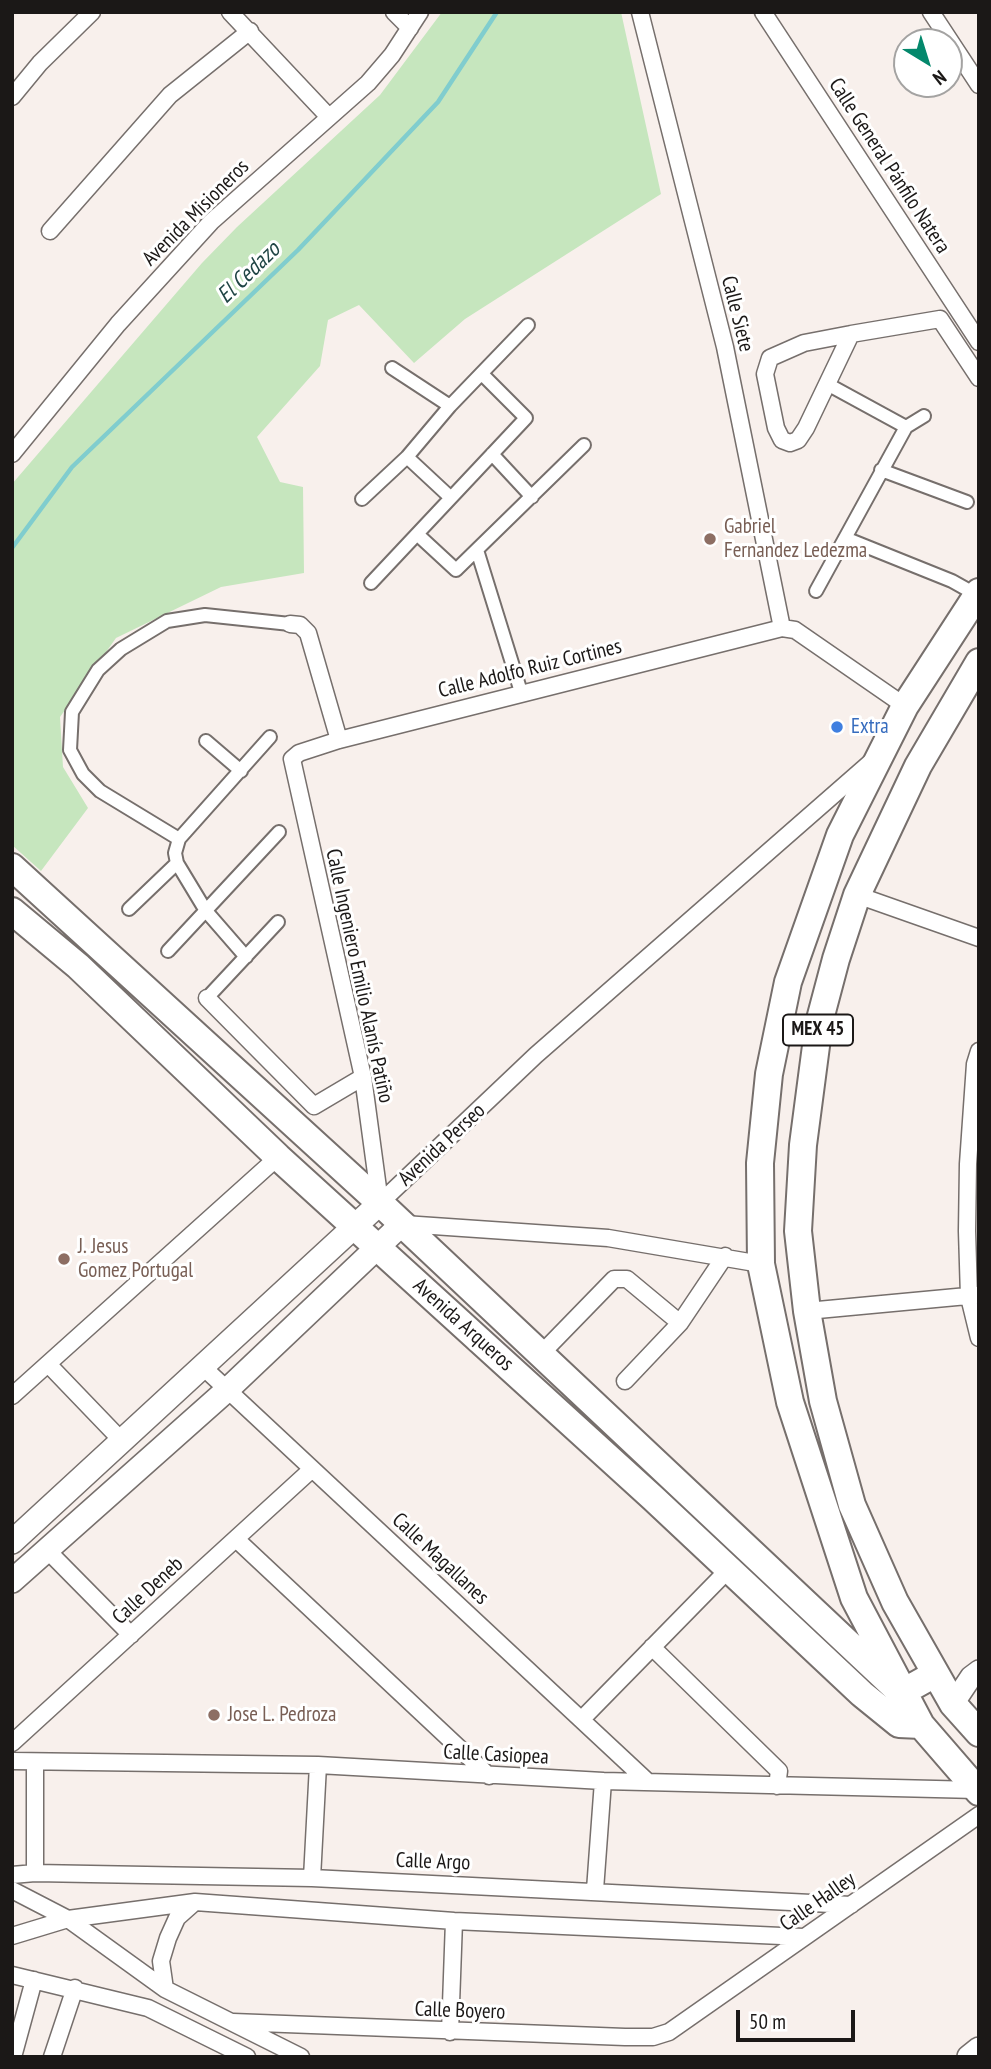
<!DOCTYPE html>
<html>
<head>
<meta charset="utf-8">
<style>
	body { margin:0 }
	#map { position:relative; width:991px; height:2069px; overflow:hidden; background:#f8f0ec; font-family:"PT Sans Narrow",sans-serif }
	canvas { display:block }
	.frame { position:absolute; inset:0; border:14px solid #1b1817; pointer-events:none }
	.north { position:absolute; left:893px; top:28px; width:70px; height:70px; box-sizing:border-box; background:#fff; border:2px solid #a4a3a2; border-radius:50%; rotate:142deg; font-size:19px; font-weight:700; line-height:28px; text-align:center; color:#1b1817 }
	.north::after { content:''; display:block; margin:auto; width:24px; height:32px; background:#04886c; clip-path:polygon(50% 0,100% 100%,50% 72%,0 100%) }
	.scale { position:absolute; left:736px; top:2010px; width:119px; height:32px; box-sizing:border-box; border:4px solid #1b1817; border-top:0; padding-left:9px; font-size:21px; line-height:24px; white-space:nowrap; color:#1b1817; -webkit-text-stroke:5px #fff; paint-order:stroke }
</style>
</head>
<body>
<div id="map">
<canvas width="991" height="2069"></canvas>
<div class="frame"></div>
<div class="north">N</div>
<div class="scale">50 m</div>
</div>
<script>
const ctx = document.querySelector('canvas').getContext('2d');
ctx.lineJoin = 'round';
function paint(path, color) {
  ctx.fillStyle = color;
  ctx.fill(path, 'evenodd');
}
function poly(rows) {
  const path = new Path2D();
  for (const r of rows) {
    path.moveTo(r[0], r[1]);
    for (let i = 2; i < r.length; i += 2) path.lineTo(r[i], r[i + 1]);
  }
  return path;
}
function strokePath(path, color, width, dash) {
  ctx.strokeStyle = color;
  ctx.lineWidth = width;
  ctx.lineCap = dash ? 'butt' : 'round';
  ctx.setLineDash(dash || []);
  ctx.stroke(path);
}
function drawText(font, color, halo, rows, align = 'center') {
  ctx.font = font + ' "PT Sans Narrow",sans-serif';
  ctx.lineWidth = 6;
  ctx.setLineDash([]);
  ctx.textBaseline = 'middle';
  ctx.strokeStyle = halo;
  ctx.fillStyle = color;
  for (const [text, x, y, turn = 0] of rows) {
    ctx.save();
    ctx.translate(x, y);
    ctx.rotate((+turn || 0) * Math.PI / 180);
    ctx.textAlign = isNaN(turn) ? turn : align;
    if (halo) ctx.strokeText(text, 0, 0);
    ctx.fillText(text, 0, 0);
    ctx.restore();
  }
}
paint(poly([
	[442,12,621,12,661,194,465,319,414,363,359,305,328,320,320,366,257,437,280,482,303,487,304,573,221,587,116,638,60,717,63,767,88,808,41,871,12,845,12,484,202,263,237,227,380,95]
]), '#c6e6be');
strokePath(poly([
	[12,548,72,467,298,250,438,102,497,12]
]), '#80cdce', 4.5);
const pedestrian = poly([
	[392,368,450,406],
	[829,385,906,427],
	[492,454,532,497],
	[407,457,450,497],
	[881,470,967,502],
	[362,499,407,457,450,406,528,325],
	[417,534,456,570,584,445],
	[845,538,952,581,977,595],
	[477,550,521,692],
	[371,583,526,418,483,375],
	[816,591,906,427,924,416],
	[206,741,241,771],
	[179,839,100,791,83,774,70,750,72,712,98,670,121,649,167,621,205,615,290,624],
	[129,909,177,863],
	[168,951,279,832],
	[246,957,206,911,177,863,175,853,179,839,270,737],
	[207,998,278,922]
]);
const minor = poly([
	[230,12,328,116],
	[394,12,410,28],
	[640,12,725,347,782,628],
	[763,12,979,342],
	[931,12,979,85],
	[12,97,40,63,92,12],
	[50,231,170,95,250,31],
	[851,334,806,428,798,440,790,443,782,440,776,428,765,374,770,358,804,343,851,334,940,319,979,378],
	[12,454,118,324,211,222,368,83,392,55,420,12],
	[290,624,300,625,308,633,339,740],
	[857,895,979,938],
	[207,998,314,1106,363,1077],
	[979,1051,975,1064,968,1164,967,1231,969,1297,979,1338],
	[380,1203,363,1077,292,759,299,753,339,740,782,628,795,630,905,706],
	[380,1203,536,1055,871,762],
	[404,1224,608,1238,761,1264],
	[807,1311,978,1295],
	[541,1354,614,1279,627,1279,680,1323],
	[48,1364,122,1441],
	[203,1367,648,1782],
	[625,1381,680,1323,725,1256],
	[12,1396,278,1157],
	[236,1539,489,1776],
	[48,1551,131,1635],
	[652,1647,779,1771,777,1786],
	[582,1719,728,1570],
	[12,1743,311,1470],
	[12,1761,318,1765,603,1781,977,1790],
	[35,1762,35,1873],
	[12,1875,35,1873,312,1878,851,1905],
	[312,1878,318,1765],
	[12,1890,68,1919,165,1989,301,2057],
	[595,1890,603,1781],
	[12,1936,68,1919,195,1902,454,1921,803,1937],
	[12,1975,148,2008,247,2057],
	[165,1989,161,1961,168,1938,177,1918,195,1902],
	[233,2022,625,2037,653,2037,669,2032,979,1815],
	[450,2032,454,1921],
	[13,2057,34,1980],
	[52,2057,75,1988]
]);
const tertiary = poly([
	[953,1704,971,1677,979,1671]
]);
const secondary = poly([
	[12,1542,380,1203],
	[12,1581,227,1390,402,1224],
	[969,2057,979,2049]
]);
const primary = poly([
	[979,592,905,706,840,835,788,982,769,1074,760,1163,761,1264,790,1402,854,1598,921,1725,979,1792],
	[979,662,918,766,857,895,836,959,819,1023,803,1145,798,1231,807,1311,823,1401,852,1505,895,1602,953,1704,979,1733],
	[12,867,380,1203,901,1693,935,1674],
	[12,911,78,966,278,1157,653,1498,862,1694,899,1724,921,1725]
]);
strokePath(pedestrian, '#766f6c', 16);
strokePath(minor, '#766f6c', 19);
strokePath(tertiary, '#766f6c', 24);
strokePath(secondary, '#766f6c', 26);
strokePath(primary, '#766f6c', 30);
strokePath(pedestrian, '#fff', 12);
strokePath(minor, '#fff', 16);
strokePath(tertiary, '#fff', 21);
strokePath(secondary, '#fff', 23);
strokePath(primary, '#fff', 26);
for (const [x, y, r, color] of [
	[710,539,7,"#8d6e63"],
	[837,727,7,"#3f7fe0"],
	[64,1259,7,"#8d6e63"],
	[214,1715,7,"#8d6e63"]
]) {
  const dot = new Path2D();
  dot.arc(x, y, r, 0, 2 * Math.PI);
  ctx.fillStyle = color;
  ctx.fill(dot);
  strokePath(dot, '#fff', 2.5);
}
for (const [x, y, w] of [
	[818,1030,70]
]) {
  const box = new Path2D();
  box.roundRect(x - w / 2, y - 15.5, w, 31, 5);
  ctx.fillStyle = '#fff';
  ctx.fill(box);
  strokePath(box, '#1b1817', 2);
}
drawText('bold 19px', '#1b1817', null, [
	["MEX 45",818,1030]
]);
drawText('21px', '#1b1817', '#fff', [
	["Calle General Pánfilo Natera",889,166,57],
	["Avenida Misioneros",196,213,-45],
	["Calle Siete",737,314,76],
	["Calle Adolfo Ruiz Cortines",530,669,-14],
	["Calle Ingeniero Emilio Alanís Patiño",359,976,78],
	["Avenida Perseo",442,1145,-43],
	["Avenida Arqueros",463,1325,42],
	["Calle Magallanes",440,1559,43],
	["Calle Deneb",148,1591,-43],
	["Calle Casiopea",496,1755,3],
	["Calle Argo",433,1862,2],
	["Calle Halley",818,1902,-35],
	["Calle Boyero",460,2011,2]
]);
drawText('21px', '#785e54', '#fff', [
	["Gabriel",724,527],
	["Fernandez Ledezma",724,551],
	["J. Jesus",78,1247],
	["Gomez Portugal",78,1271],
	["Jose L. Pedroza",228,1715]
], 'left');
drawText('21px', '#366cbe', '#fff', [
	["Extra",851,727]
], 'left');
drawText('italic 23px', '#204545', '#fff', [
	["El Cedazo",249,273,-44]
]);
</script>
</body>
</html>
